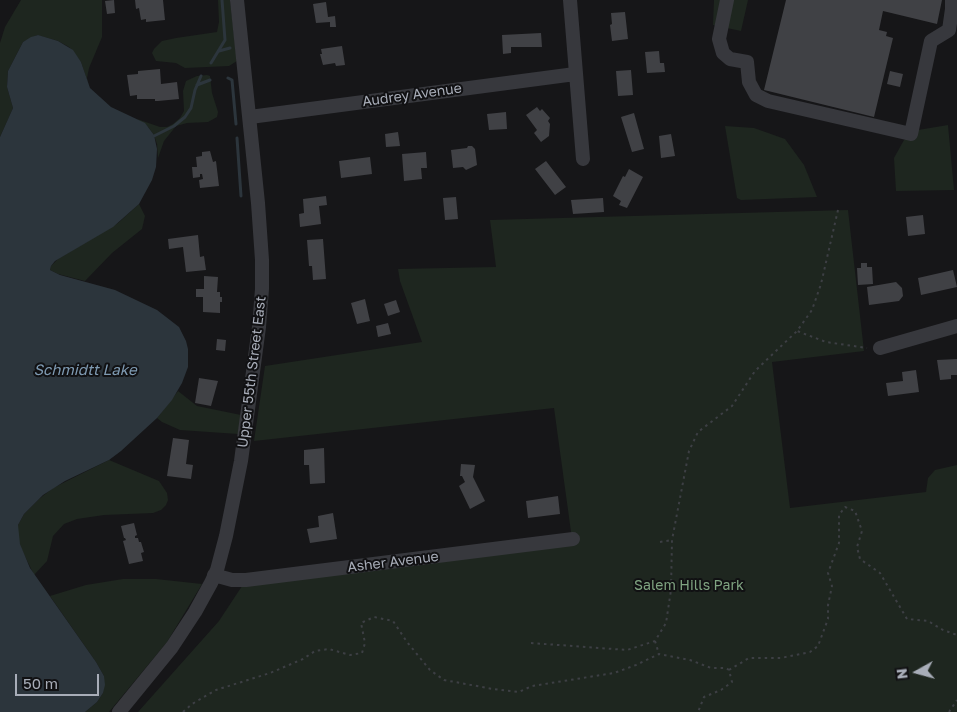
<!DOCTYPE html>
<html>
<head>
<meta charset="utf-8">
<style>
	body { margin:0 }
	#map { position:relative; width:957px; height:712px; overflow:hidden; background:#161618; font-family:"Golos Text",sans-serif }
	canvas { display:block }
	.north { position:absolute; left:892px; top:647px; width:50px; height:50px; -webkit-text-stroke:4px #111113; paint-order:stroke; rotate:263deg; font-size:14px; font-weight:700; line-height:20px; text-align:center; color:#a8adb8 }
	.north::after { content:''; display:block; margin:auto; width:18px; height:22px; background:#a8adb8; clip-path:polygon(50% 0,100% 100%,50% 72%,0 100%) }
	.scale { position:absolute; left:15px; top:674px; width:84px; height:22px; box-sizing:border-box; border:2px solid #a8adb8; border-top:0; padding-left:6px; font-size:15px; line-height:18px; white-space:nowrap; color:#a8adb8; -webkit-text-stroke:4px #111113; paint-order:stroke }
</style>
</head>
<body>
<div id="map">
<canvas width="957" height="712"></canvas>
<div class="north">N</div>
<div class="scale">50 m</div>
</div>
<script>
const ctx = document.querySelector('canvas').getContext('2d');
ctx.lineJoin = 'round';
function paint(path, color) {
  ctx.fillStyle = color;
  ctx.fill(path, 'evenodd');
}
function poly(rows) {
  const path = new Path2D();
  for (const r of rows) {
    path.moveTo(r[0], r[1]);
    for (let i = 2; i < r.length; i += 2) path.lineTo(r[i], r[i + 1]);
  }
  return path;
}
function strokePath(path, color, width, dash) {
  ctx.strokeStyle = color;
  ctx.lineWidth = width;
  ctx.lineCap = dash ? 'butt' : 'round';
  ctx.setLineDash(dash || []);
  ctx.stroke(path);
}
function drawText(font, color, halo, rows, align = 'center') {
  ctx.font = font + ' "Golos Text",sans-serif';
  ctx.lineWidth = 4;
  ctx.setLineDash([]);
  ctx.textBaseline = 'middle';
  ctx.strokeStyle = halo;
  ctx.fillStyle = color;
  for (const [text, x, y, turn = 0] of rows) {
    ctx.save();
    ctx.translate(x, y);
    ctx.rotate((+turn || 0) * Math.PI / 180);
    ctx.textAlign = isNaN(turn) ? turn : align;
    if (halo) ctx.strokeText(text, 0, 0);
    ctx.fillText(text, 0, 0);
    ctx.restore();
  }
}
paint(poly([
	[21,0,102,0,102,37,89,68,87,78,89,86,81,62,69,47,58,41,37,35,23,42,8,71,7,87,13,108,0,137,0,43,5,27],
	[218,0,230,0,237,61,229,66,185,68,176,63,156,61,152,53,154,49,162,41,176,38,217,32,219,22],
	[714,0,748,0,741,31,713,25],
	[207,75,210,76,212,93,218,112,217,117,208,122,187,123,176,126,164,141,158,158,157,144,154,135,148,127,137,119,160,127,167,127,173,124,180,118,184,111,183,91,186,81,197,76],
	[948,125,954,190,896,191,894,158,904,140,918,130],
	[725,126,754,128,785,139,804,165,817,197,741,200,737,198],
	[139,204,145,216,142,229,112,253,85,281,58,274,50,270,51,266,58,259,118,223],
	[848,210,864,351,772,362,790,508,926,492,928,478,935,470,957,465,957,712,138,712,219,621,246,580,572,539,554,408,254,441,265,366,422,342,400,281,398,269,496,267,490,220],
	[178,391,197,406,241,415,238,434,180,430,162,422,157,418],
	[109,460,159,481,167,493,168,500,166,505,161,510,153,513,104,515,77,519,64,524,53,536,47,561,34,575,22,550,18,539,18,525,24,514,39,499,53,488],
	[123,579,156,579,202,584,167,642,109,712,85,712,97,702,103,693,104,676,96,662,50,596,86,585]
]), '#1e261f');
paint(poly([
	[38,35,58,41,73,50,81,62,90,88,111,107,145,123,154,135,157,149,156,167,152,180,139,204,113,227,55,261,51,266,50,270,60,275,115,290,157,310,179,327,186,341,188,349,188,367,182,383,172,400,157,418,121,451,109,460,65,481,43,495,24,514,18,525,20,544,30,568,96,662,104,676,105,685,103,693,97,702,85,712,0,712,0,137,13,108,7,87,8,71,23,42,31,37]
]), '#2c353c');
strokePath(poly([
	[219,51,230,48],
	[211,63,225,40,222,0],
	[228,78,232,80,236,124],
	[197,85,210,80],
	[154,136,174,126,185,117,191,108,195,90,201,76],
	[237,138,241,196]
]), '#2c353c', 3);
paint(poly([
	[114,0,115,13,107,14,105,1],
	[135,0,163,0,165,20,146,22,146,19,141,20,139,8,136,9],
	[786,0,942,0,937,24,883,11,879,30,887,32,886,36,893,38,874,117,764,90],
	[326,2,328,17,335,16,336,27,330,27,330,22,316,23,313,4],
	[625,12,628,39,612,41,610,25,612,24,611,13],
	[541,33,542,47,511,47,511,53,503,54,502,35],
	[342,46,345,65,336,66,335,63,323,65,320,54,322,54,321,49],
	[659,51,660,63,664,63,665,72,647,73,645,52],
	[160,69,161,84,177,82,179,99,158,101,155,101,155,99,137,99,137,95,130,96,127,75,138,74,138,71],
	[631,70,633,95,618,96,616,71],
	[890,71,903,74,900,87,887,84],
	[537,107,540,111,542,109,550,118,548,121,550,124,549,136,541,142,534,133,537,130,526,115],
	[506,112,507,129,489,130,487,114],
	[634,113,644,149,632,152,621,117],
	[398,132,400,146,386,147,385,134],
	[671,134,675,156,661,158,659,136],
	[468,146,472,146,475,149,477,165,466,170,463,167,453,168,451,150,467,148],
	[210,151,213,162,216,161,219,186,200,188,199,180,203,179,202,174,200,174,200,177,193,178,192,167,197,167,196,157,202,156,202,152],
	[426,152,427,168,421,168,422,179,404,181,402,154],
	[370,157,372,174,341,178,339,161],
	[546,161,566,187,555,195,535,169],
	[629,169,643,177,627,208,619,205,621,201,613,196,623,176,625,177],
	[326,196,327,205,319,206,321,224,300,227,299,214,304,213,303,199],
	[456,197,458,219,445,220,443,198],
	[603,198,604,212,573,214,571,200],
	[923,215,925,234,908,236,906,217],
	[198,235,200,257,204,256,206,270,186,272,183,247,169,249,168,239],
	[323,239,326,279,313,280,312,266,309,266,307,240],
	[861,263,867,263,867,267,872,267,873,284,858,285,857,268,861,268],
	[953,270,957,287,921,295,918,278],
	[204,276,218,277,217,292,220,292,220,297,222,297,222,302,220,302,220,313,203,312,203,297,196,297,196,289,204,289],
	[896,282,902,288,903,296,899,301,869,305,867,287],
	[365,299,370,321,357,324,351,303],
	[396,300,400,312,388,316,384,304],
	[388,323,391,334,378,337,376,326],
	[217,339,226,340,225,351,216,350],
	[957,359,957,375,951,375,951,379,940,380,937,360],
	[916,370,919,392,888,396,886,383,903,381,902,372],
	[199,378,218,381,211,406,195,403],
	[173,438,189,440,186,464,193,465,191,479,167,476],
	[324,448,325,483,310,484,309,465,304,465,304,450],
	[461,464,475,465,473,477,485,501,470,509,459,486,465,482,462,476,460,476],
	[558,496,560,514,528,518,526,501],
	[333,513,337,539,310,543,307,529,319,527,318,516],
	[134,523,137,535,135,536,135,538,138,538,139,542,141,542,144,552,141,553,143,561,129,564,123,541,126,540,125,538,124,538,121,526]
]), '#404145');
strokePath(poly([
	[838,210,821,284,812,310,797,331,826,342,867,348],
	[660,542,672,540],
	[655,641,659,654],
	[531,643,627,650,655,641,666,623,671,590,672,540,689,451,698,432,732,406,755,371,797,331],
	[729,670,749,658,781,658,810,652,818,646,828,619,828,605,832,586,828,573,839,543,839,515,845,507,855,511,862,531,857,547,860,559,880,573,907,619,928,621,943,630,957,635],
	[183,712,192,704,216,690,270,673,303,659,315,651,329,649,350,655,362,653,365,643,361,623,374,617,393,621,407,642,430,670,444,680,493,689,519,692,532,686,614,673,636,665,659,654,690,660,711,668,726,668,729,670,732,682,721,690,704,697,698,712],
	[949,712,957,700]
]), '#3d3f44', 2, [2.5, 4]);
strokePath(poly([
	[570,0,583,159],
	[727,0,719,39,723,53,730,59,747,62,749,82,756,95,768,101,911,134,931,41,949,30,952,9,952,0],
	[250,117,575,74],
	[880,348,957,326],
	[214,575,232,580,246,580,573,539],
	[119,712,172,647,195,612,211,583,217,570,226,536,241,461,259,327,262,289,262,260,258,203,237,0]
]), '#37383d', 14);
drawText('14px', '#a8adb8', '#111113', [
	["Audrey Avenue",412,95,-8],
	["Upper 55th Street East",252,372,-83],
	["Asher Avenue",393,562,-7]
]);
drawText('14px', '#7fa381', '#111113', [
	["Salem Hills Park",689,586]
]);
drawText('italic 15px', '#7f9bb3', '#111113', [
	["Schmidtt Lake",85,370]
]);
</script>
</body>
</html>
